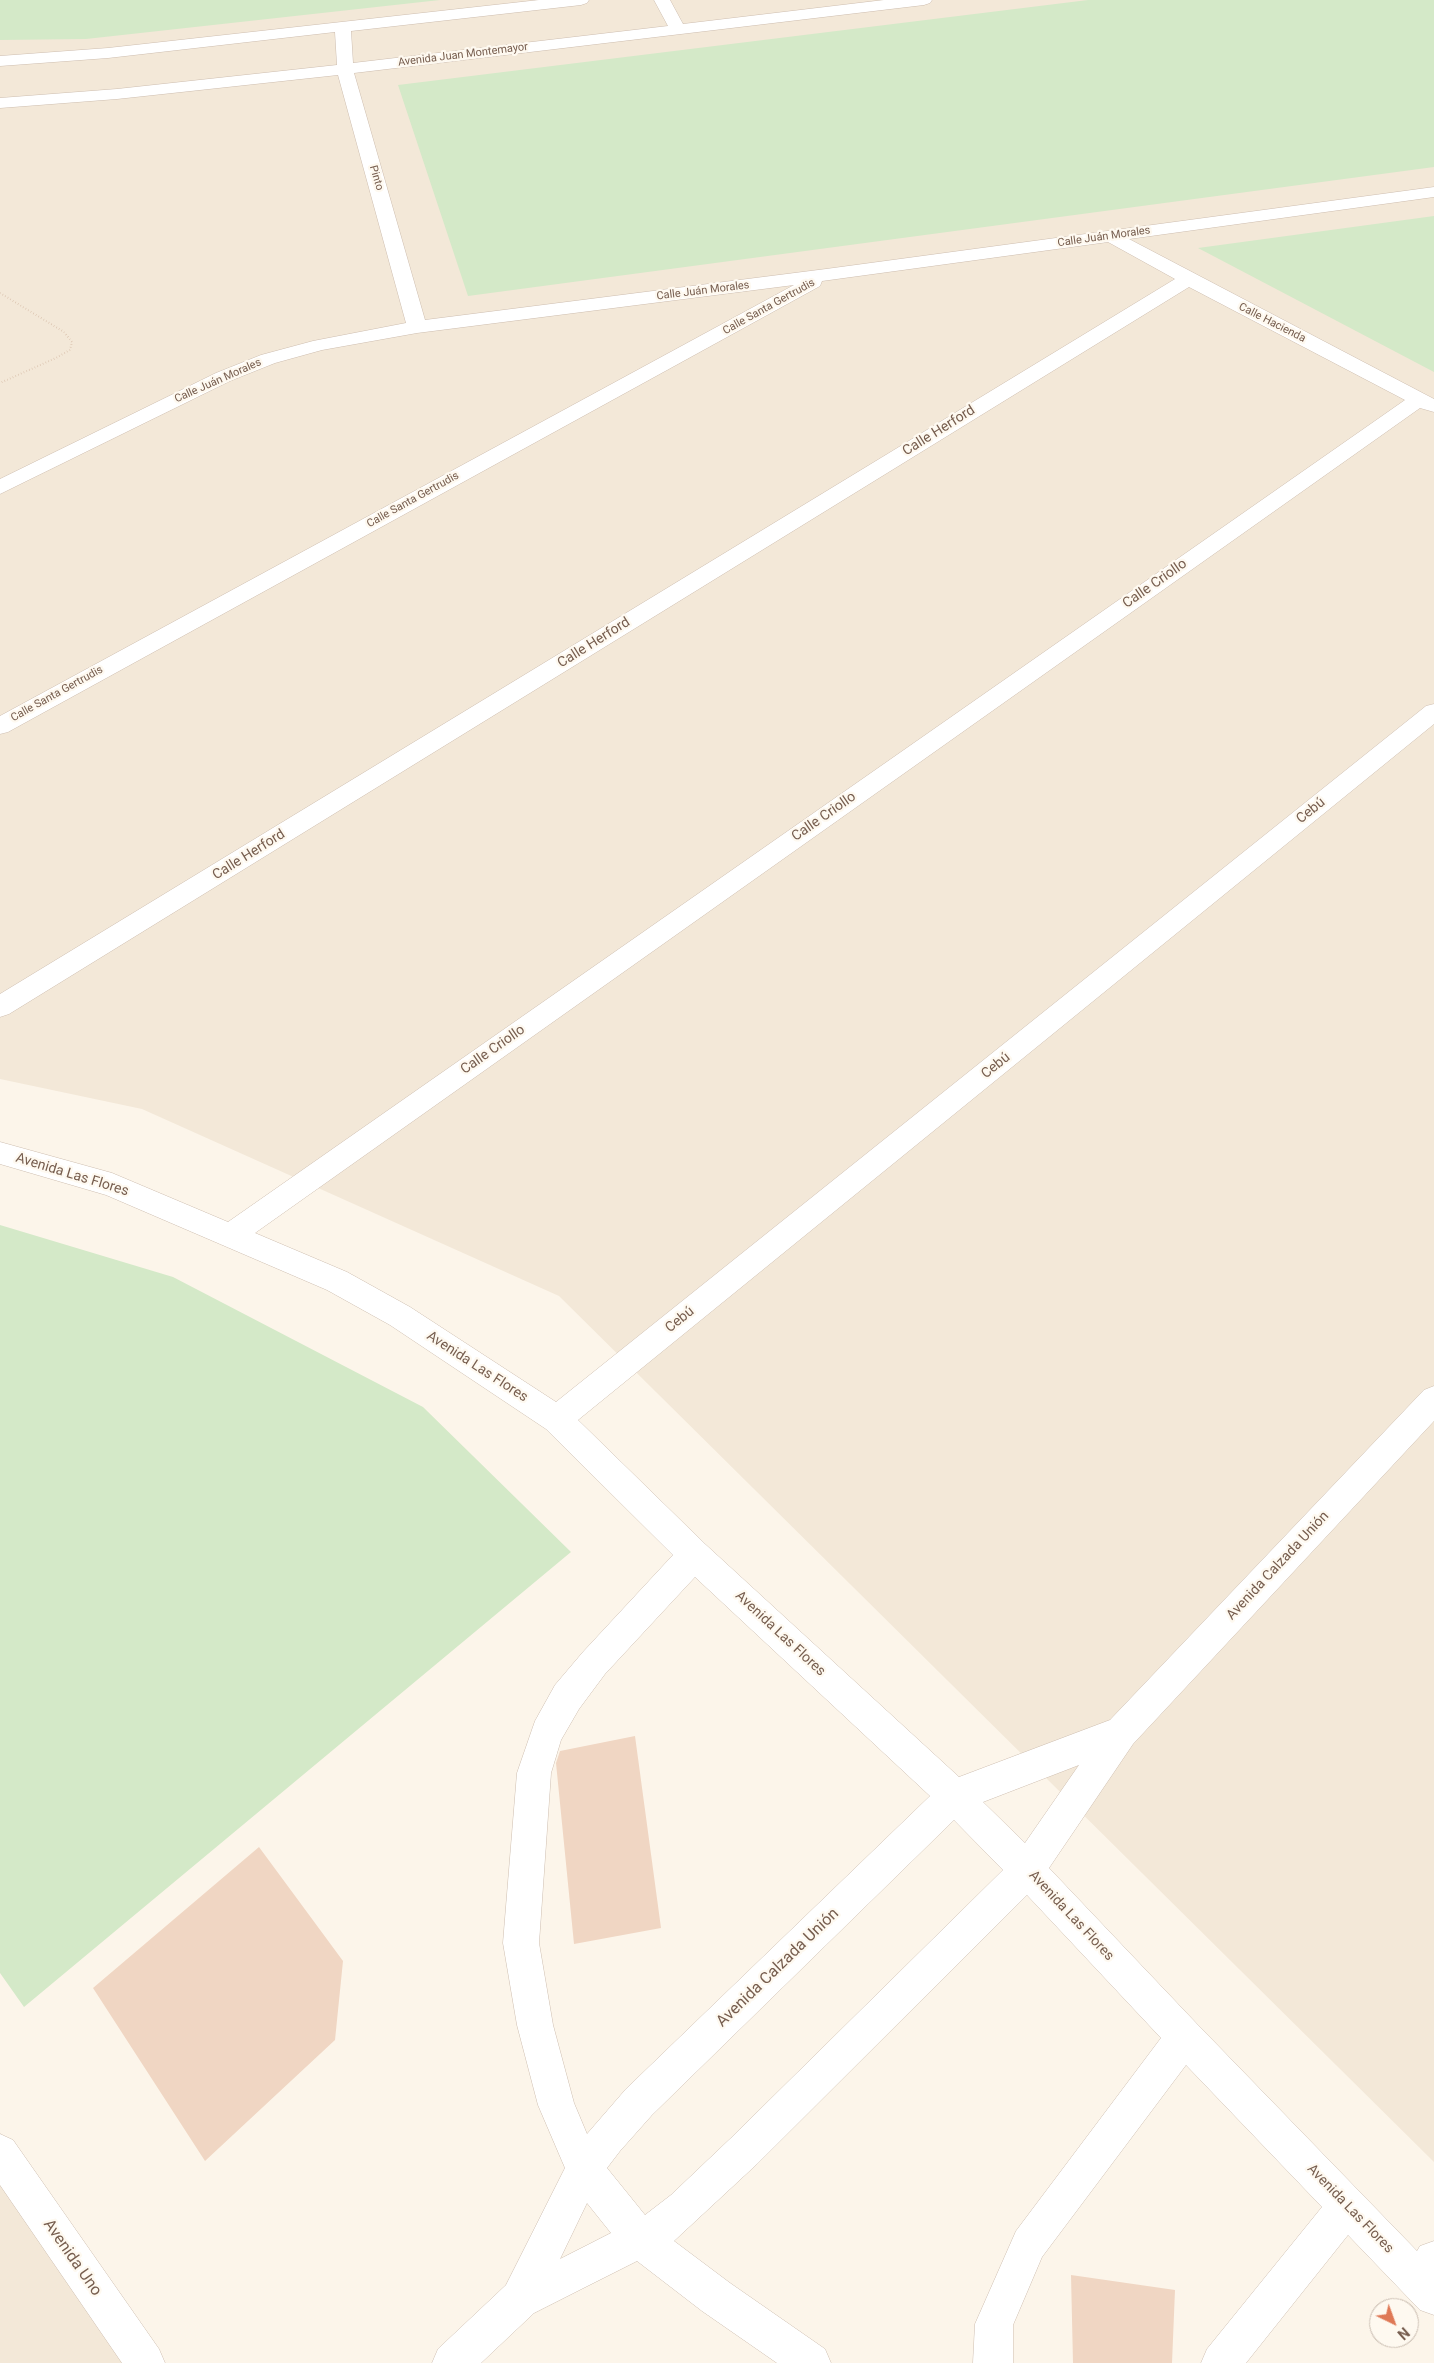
<!DOCTYPE html>
<html>
<head>
<meta charset="utf-8">
<style>
	body { margin:0 }
	#map { position:relative; width:1434px; height:2363px; overflow:hidden; background:#fcf5ea; font-family:Roboto,sans-serif }
	canvas { display:block }
	.north { position:absolute; left:1369px; top:2298px; width:50px; height:50px; box-sizing:border-box; background:#fef9f0; border:1px solid #c8bbaf; border-radius:50%; rotate:138deg; font-size:14px; font-weight:700; line-height:20px; text-align:center; color:#765d4e }
	.north::after { content:''; display:block; margin:auto; width:18px; height:22px; background:#df7956; clip-path:polygon(50% 0,100% 100%,50% 72%,0 100%) }
</style>
</head>
<body>
<div id="map">
<canvas width="1434" height="2363"></canvas>
<div class="north">N</div>
</div>
<script>
const ctx = document.querySelector('canvas').getContext('2d');
ctx.lineJoin = 'round';
function paint(path, color) {
  ctx.fillStyle = color;
  ctx.fill(path, 'evenodd');
}
function poly(rows) {
  const path = new Path2D();
  for (const r of rows) {
    path.moveTo(r[0], r[1]);
    for (let i = 2; i < r.length; i += 2) path.lineTo(r[i], r[i + 1]);
  }
  return path;
}
function strokePath(path, color, width, dash) {
  ctx.strokeStyle = color;
  ctx.lineWidth = width;
  ctx.lineCap = dash ? 'butt' : 'round';
  ctx.setLineDash(dash || []);
  ctx.stroke(path);
}
function drawText(font, color, halo, rows, align = 'center') {
  ctx.font = font + ' Roboto,sans-serif';
  ctx.lineWidth = 4.5;
  ctx.setLineDash([]);
  ctx.textBaseline = 'middle';
  ctx.strokeStyle = halo;
  ctx.fillStyle = color;
  for (const [text, x, y, turn = 0] of rows) {
    ctx.save();
    ctx.translate(x, y);
    ctx.rotate((+turn || 0) * Math.PI / 180);
    ctx.textAlign = isNaN(turn) ? turn : align;
    if (halo) ctx.strokeText(text, 0, 0);
    ctx.fillText(text, 0, 0);
    ctx.restore();
  }
}
paint(poly([
	[0,0,1434,0,1434,2162,559,1296,142,1109,0,1079],
	[0,2165,130,2363,0,2363]
]), '#f3e8d8');
paint(poly([
	[0,0,440,0,86,39,0,40],
	[1088,0,1434,0,1434,167,468,296,398,85],
	[1434,216,1434,372,1198,248],
	[0,1225,173,1277,423,1407,571,1552,24,2007,0,1973]
]), '#d4e9c8');
paint(poly([
	[635,1736,661,1928,574,1944,556,1763,560,1751],
	[259,1847,343,1961,335,2040,205,2161,93,1988],
	[1071,2275,1175,2290,1172,2363,1073,2363]
]), '#f0d6c3');
const minor = poly([
	[539,0,589,0,587,3,581,5,351,31,353,63,668,26,654,0,670,0,683,24,884,0,932,0,930,3,924,5,354,73,425,320,826,269,1434,187,1434,197,1129,239,1434,399,1434,412,1420,408,255,1233,347,1272,410,1307,556,1402,1426,706,1434,704,1434,724,578,1420,705,1544,959,1777,1110,1720,1424,1390,1434,1386,1434,1421,1133,1744,1049,1868,1197,2024,1417,2251,1420,2246,1434,2241,1434,2315,1420,2310,1348,2235,1246,2363,1201,2363,1207,2349,1322,2207,1186,2065,1042,2257,1013,2325,1013,2363,973,2363,975,2324,1016,2231,1161,2038,1027,1895,757,2164,674,2241,730,2283,825,2349,831,2363,777,2363,702,2311,637,2261,534,2313,481,2363,432,2363,438,2349,506,2285,565,2168,538,2105,517,2025,503,1943,517,1773,535,1721,555,1685,583,1652,673,1555,546,1429,390,1325,327,1290,106,1195,0,1164,0,1142,112,1173,228,1222,1405,400,1189,287,9,1014,0,1017,0,994,1175,279,1108,242,822,281,820,286,8,732,0,734,0,716,794,285,417,333,322,350,275,363,230,381,0,494,0,479,216,373,261,355,313,341,406,323,338,75,117,99,0,108,0,98,117,89,337,65,335,32,108,58,0,66,0,56,108,48,539,0],
	[695,1577,930,1796,626,2089,587,2134,574,2103,553,2025,539,1943,551,1773,561,1740,579,1709,605,1674,695,1577],
	[1079,1765,1025,1843,983,1802,1079,1765],
	[954,1820,1003,1870,731,2138,671,2195,645,2215,607,2168,620,2151,652,2115,954,1820],
	[587,2203,611,2233,560,2259,587,2203],
	[0,2134,13,2140,159,2349,165,2363,122,2363,0,2185,0,2134]
]);
strokePath(minor, '#cebeb0', 1);
strokePath(poly([
	[0,293,64,332,72,342,70,350,56,358,0,383]
]), '#d5baa5', 2, [0.5, 2.5]);
paint(minor, '#fff');
drawText('11px', '#765d4e', '#fef9f0', [
	["Avenida Juan Montemayor",463,55,-7],
	["Pinto",376,178,74],
	["Calle Juán Morales",1104,237,-8],
	["Calle Juán Morales",703,291,-7],
	["Calle Santa Gertrudis",769,307,-29],
	["Calle Hacienda",1272,323,27],
	["Calle Juán Morales",218,381,-24],
	["Calle Santa Gertrudis",413,500,-29],
	["Calle Santa Gertrudis",57,694,-29]
]);
drawText('14px', '#765d4e', '#fef9f0', [
	["Calle Herford",939,431,-32],
	["Calle Criollo",1155,584,-35],
	["Calle Herford",594,643,-32],
	["Cebú",1311,811,-39],
	["Calle Criollo",824,817,-35],
	["Calle Herford",249,855,-32],
	["Calle Criollo",493,1050,-35],
	["Cebú",996,1066,-39],
	["Avenida Las Flores",72,1175,17],
	["Cebú",680,1320,-39],
	["Avenida Las Flores",477,1367,33],
	["Avenida Calzada Unión",1278,1566,-47],
	["Avenida Las Flores",780,1634,43],
	["Avenida Las Flores",1071,1916,47],
	["Avenida Las Flores",1350,2209,46]
]);
drawText('16px', '#765d4e', '#fef9f0', [
	["Avenida Calzada Unión",778,1968,-44],
	["Avenida Uno",72,2258,55]
]);
</script>
</body>
</html>
